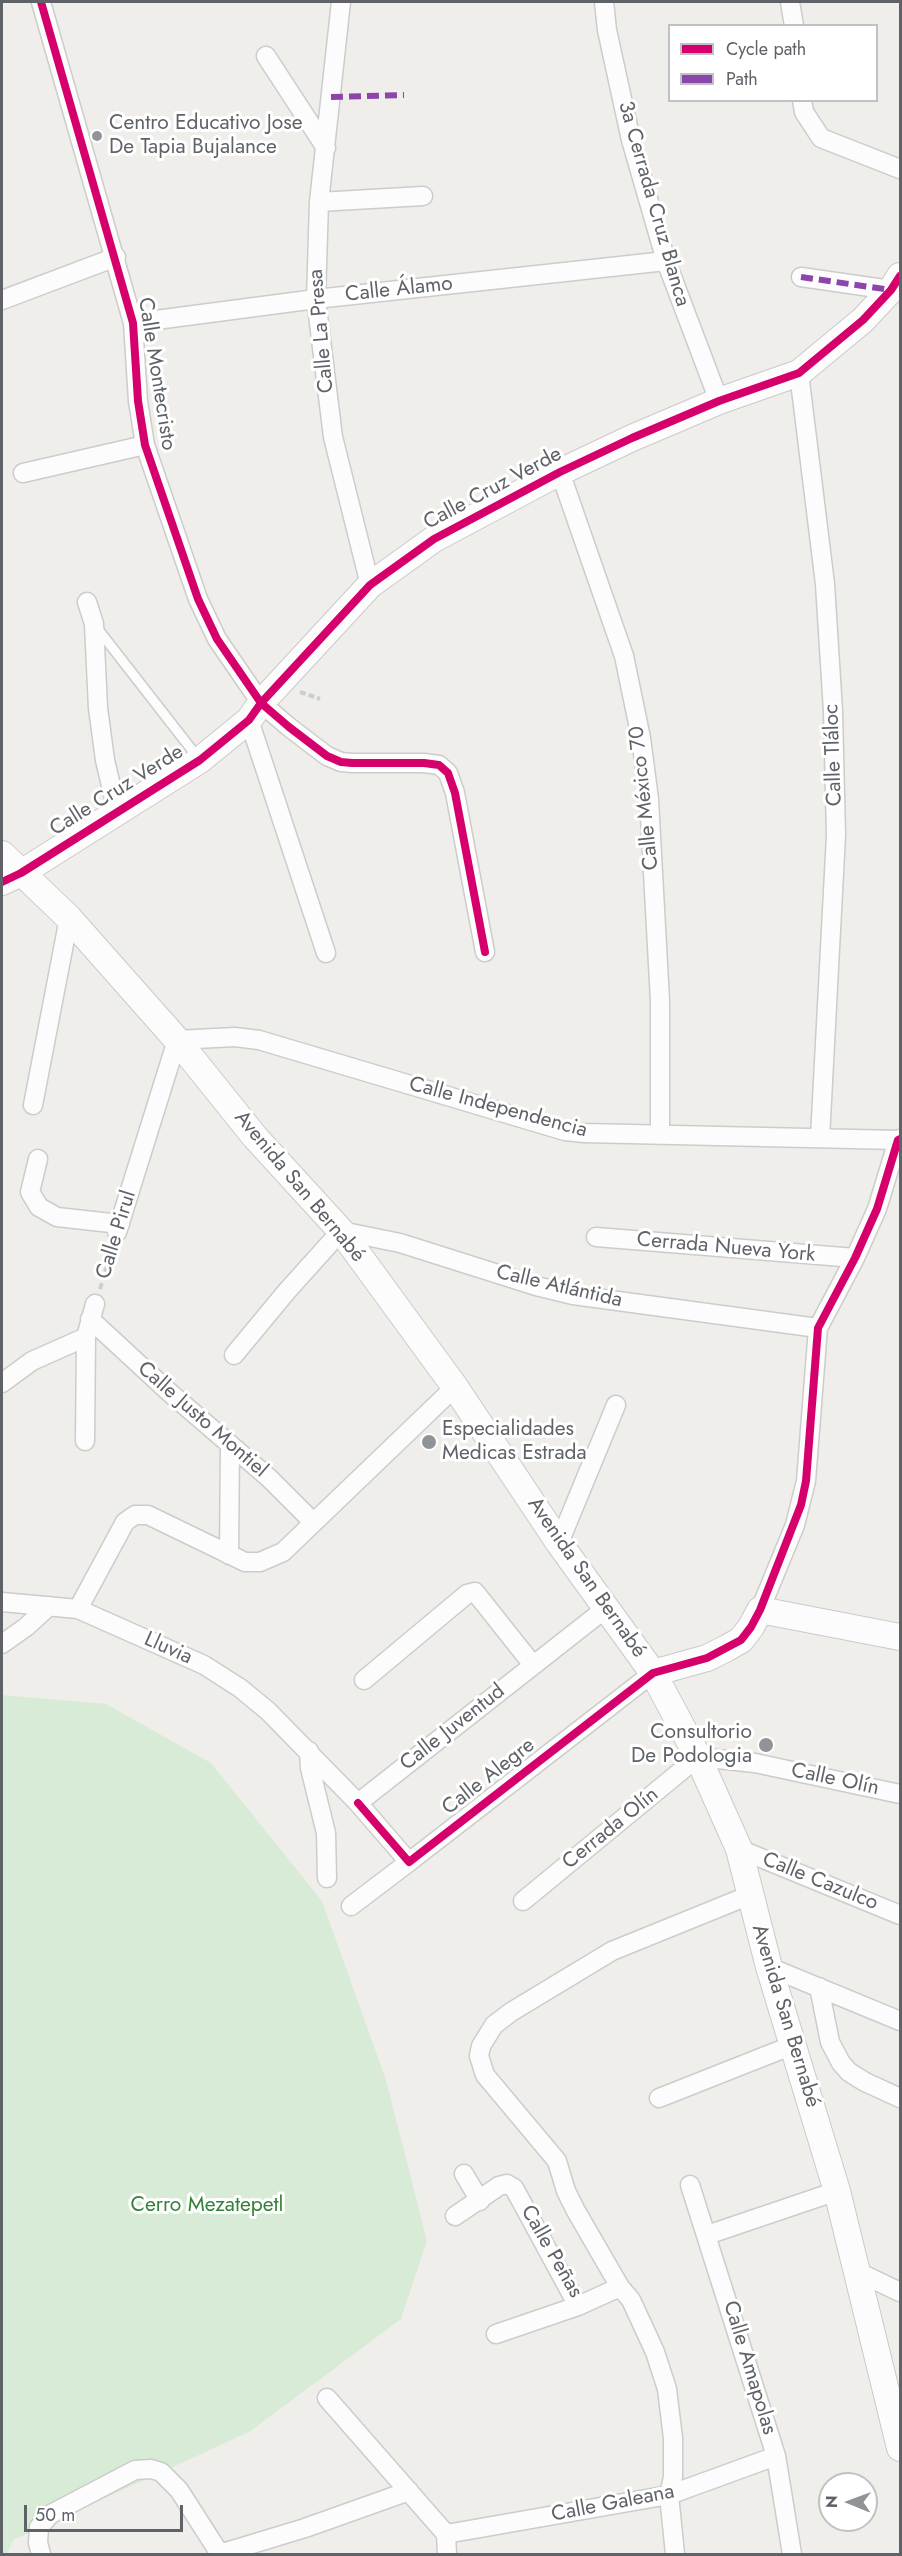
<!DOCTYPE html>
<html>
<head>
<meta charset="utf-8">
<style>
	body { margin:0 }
	#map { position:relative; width:902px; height:2556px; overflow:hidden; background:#efeeea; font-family:Jost,sans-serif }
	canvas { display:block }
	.frame { position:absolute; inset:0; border:3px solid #5f6368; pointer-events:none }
	.legend { position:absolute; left:668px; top:24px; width:210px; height:78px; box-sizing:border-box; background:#fff; border:2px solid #bfc1c3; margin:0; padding:8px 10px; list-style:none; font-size:18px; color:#5f6368 }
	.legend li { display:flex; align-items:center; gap:12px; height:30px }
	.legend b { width:30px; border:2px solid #bfc1c3 }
	.north { position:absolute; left:818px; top:2472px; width:60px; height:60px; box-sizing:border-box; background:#fff; border:2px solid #bfc1c3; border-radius:50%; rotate:271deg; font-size:16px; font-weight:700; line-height:24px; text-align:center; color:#5f6368 }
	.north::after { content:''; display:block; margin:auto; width:21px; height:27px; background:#919496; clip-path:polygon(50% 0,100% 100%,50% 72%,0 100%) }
	.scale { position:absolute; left:24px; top:2505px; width:159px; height:27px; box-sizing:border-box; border:3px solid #5f6368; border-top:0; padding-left:8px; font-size:18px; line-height:21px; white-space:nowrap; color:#5f6368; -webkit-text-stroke:4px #fff; paint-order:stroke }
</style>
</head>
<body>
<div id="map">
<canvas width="902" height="2556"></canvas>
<div class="frame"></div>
<ul class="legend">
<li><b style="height:8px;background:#d6006c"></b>Cycle path</li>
<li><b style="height:8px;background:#8e44ad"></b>Path</li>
</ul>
<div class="north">N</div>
<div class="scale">50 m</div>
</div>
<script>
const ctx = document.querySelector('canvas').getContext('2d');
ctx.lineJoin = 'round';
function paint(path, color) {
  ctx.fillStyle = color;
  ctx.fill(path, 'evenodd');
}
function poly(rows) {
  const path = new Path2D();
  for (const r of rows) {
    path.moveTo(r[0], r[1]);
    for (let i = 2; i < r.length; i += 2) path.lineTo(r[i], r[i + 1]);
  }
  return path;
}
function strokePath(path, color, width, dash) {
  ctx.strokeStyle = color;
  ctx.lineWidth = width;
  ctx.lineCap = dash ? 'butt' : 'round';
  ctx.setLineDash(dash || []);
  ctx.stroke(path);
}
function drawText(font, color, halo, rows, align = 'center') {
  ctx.font = font + ' Jost,sans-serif';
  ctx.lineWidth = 6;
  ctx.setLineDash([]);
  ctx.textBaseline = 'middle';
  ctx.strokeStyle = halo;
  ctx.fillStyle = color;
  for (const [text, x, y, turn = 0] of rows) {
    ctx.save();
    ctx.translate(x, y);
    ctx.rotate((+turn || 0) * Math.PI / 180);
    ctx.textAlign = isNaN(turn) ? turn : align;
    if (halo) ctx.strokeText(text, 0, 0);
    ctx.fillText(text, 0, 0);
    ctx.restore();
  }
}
paint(poly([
	[2,1695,106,1704,211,1763,322,1901,386,2080,427,2241,401,2319,249,2432,13,2540,7,2554,2,2554]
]), '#d8ebd6');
const lane = poly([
	[97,628,199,759]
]);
const street = poly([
	[41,2,133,323,138,401,145,445,198,599,217,639,261,703,289,727,327,756,341,762,352,763,424,763,439,765,448,773,455,793,485,952],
	[341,2,319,202,316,299,333,437,370,585],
	[604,2,607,30,631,140,666,261,719,401],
	[790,2,794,26],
	[266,56,326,148],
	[802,100,804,112,821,138,900,169],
	[319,202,423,196],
	[801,277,891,290],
	[2,300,116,257],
	[133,323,316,299,666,261],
	[799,373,825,584,833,711,836,835,820,1138],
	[560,472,624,656,641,738,649,799,660,1001,660,1135],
	[23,473,145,445],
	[87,602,94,624,98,708,105,760,117,811],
	[249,720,326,953],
	[33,1105,69,918],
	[38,1159,30,1192,39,1207,57,1217,120,1224],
	[117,1232,177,1040,235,1037,259,1040,565,1131,584,1133,898,1140],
	[596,1237,855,1258],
	[90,1319,169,1392,269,1478,313,1522],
	[234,1355,287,1291,341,1231,400,1243,536,1286,573,1295,818,1328],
	[2,1383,32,1361,86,1337,95,1304],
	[85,1441,86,1337],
	[559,1543,616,1405],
	[229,1555,230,1444],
	[2,1602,78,1609,204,1665,240,1688,268,1711,358,1803,605,1609],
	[78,1609,125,1522,135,1515,148,1515,245,1562,260,1562,283,1552,455,1387],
	[760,1610,795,1525,806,1481,818,1328,855,1258,877,1209,898,1140,900,1139],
	[2,1644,26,1627,49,1606],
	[364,1680,467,1594,475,1592,533,1665],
	[309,1751,310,1768,326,1833,327,1878],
	[358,1803,409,1862,653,1673],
	[739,1849,900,1915],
	[523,1901,698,1757,755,1763,900,1794],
	[351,1906,409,1862],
	[769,1967,900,2021],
	[819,1987,830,2042,841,2063,849,2072,865,2082,900,2098],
	[659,2098,793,2045],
	[464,2174,480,2201],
	[690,2185,776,2456,792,2554],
	[455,2216,499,2186,507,2184,514,2188,578,2306,620,2287,631,2300,655,2352,667,2389,673,2438,673,2477,669,2495,675,2554],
	[707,2235,837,2191],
	[858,2272,900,2292],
	[620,2287,576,2211,566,2191,557,2161,485,2075,479,2056,481,2046,494,2025,511,2012,612,1951,750,1895],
	[496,2334,578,2306],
	[327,2398,446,2534,447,2554],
	[446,2534,669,2495,776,2456],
	[41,2554,38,2543,39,2527,51,2514,135,2470,151,2469,161,2472,179,2490,220,2554],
	[219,2554,305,2528,409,2491]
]);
const secondary = poly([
	[2,854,69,918,177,1040,255,1137,341,1231,455,1387,559,1543,653,1673,698,1757,739,1849,769,1967,837,2191,900,2448],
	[2,882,21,873,200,760,249,720,261,703,370,585,434,539,560,472,632,438,719,401,799,373,863,320,891,290,900,276],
	[653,1673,707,1658,727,1648,741,1640,751,1627,760,1610,900,1637]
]);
strokePath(lane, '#cbcccc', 12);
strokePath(street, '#cbcccc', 21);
strokePath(secondary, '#cacacb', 28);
strokePath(poly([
	[300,692,320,699],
	[100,1289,112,1250]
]), '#cacfcc', 4, [6, 3]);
strokePath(lane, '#fdfcfc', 9);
strokePath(street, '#fdfcfc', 18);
strokePath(secondary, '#fdfcfc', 26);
strokePath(poly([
	[331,97,404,95],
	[801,277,891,290]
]), '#8e44ad', 6, [12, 6]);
strokePath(poly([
	[41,2,133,323,138,401,145,445,198,599,217,639,261,703,289,727,327,756,341,762,352,763,424,763,439,765,448,773,455,793,485,952],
	[2,882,21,873,200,760,249,720,261,703,370,585,434,539,560,472,632,438,719,401,799,373,863,320,891,290,900,276],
	[358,1803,409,1862,653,1673,707,1658,741,1640,751,1627,760,1610,801,1505,806,1481,818,1328,855,1258,877,1209,898,1140,900,1139]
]), '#d6006c', 8);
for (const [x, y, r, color] of [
	[97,136,6,"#919496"],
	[429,1442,8,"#919496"],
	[766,1745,8,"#919496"]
]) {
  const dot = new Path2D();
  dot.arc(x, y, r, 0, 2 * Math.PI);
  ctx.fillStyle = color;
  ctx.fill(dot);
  strokePath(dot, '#fff', 2);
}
drawText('21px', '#5f6368', '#fff', [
	["Centro Educativo Jose",109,124],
	["De Tapia Bujalance",109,148],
	["Especialidades",442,1430],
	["Medicas Estrada",442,1454],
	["Consultorio",752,1733,"right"],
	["De Podologia",752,1757,"right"]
], 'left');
drawText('21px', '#5f6368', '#fff', [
	["3a Cerrada Cruz Blanca",653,204,74],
	["Calle Álamo",399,290,-6],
	["Calle La Presa",322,331,-95],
	["Calle Montecristo",156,374,81],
	["Calle Cruz Verde",493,489,-28],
	["Calle Tláloc",834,755,-92],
	["Calle Cruz Verde",117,791,-32],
	["Calle México 70",645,798,-96],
	["Calle Independencia",498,1108,15],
	["Avenida San Bernabé",299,1187,50],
	["Calle Pirul",117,1235,-73],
	["Cerrada Nueva York",726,1248,5],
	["Calle Atlántida",559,1287,13],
	["Calle Justo Montiel",202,1420,41],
	["Avenida San Bernabé",586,1578,55],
	["Lluvia",168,1649,24],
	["Calle Juventud",453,1728,-38],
	["Calle Alegre",489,1777,-38],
	["Calle Olín",835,1780,12],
	["Cerrada Olín",611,1829,-39],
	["Calle Cazulco",820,1882,22],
	["Avenida San Bernabé",785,2016,73],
	["Calle Peñas",551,2252,60],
	["Calle Amapolas",749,2368,73],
	["Calle Galeana",613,2504,-11]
]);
drawText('21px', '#348238', '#fff', [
	["Cerro Mezatepetl",207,2206]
]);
</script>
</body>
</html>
